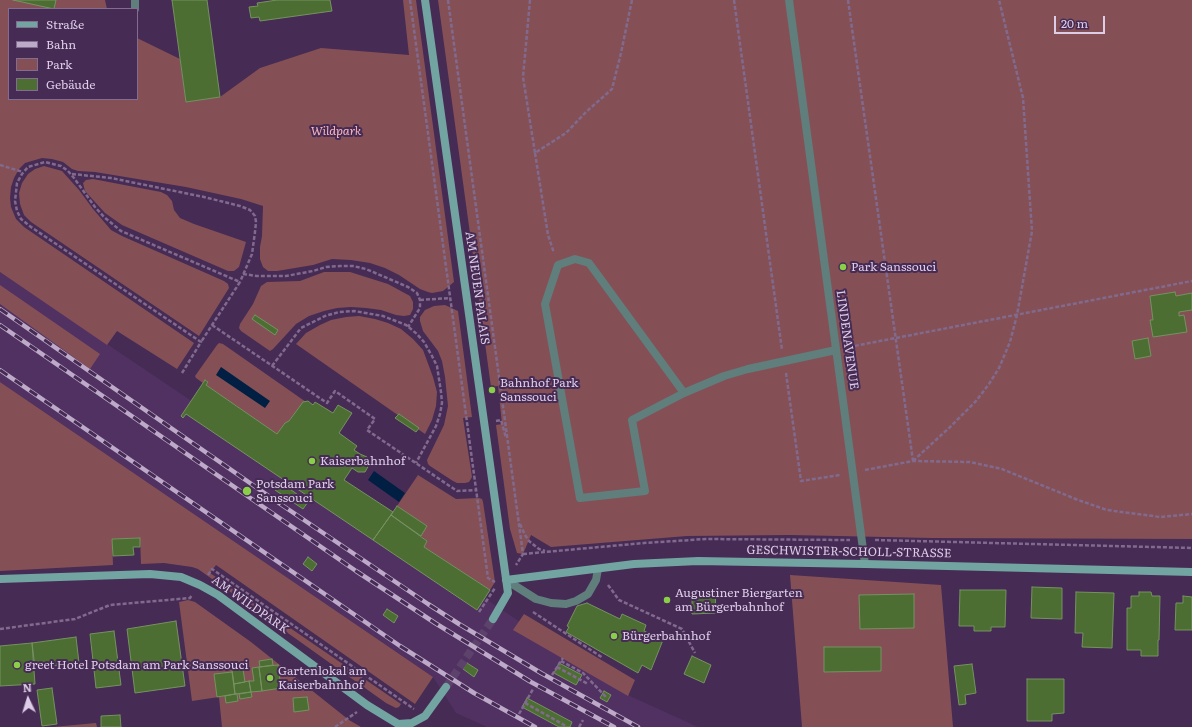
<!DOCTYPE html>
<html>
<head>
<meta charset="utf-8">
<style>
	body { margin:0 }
	#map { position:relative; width:1192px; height:727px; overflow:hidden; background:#462b55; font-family:Literata,serif }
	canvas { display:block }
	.legend { position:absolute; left:8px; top:8px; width:130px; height:92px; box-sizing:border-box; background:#462b55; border:1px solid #826c8f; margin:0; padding:5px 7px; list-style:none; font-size:12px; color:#ddcde7 }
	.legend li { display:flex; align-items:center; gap:8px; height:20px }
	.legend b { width:20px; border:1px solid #826c8f }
	.north { position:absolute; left:8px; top:679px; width:40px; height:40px; -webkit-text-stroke:3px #462b55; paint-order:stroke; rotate:356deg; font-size:11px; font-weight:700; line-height:16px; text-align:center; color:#ddcde7 }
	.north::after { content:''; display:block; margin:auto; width:14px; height:18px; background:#ddcde7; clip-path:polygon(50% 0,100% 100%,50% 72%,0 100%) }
	.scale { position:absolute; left:1054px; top:16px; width:51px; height:18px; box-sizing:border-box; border:2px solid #ddcde7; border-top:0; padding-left:5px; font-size:12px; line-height:14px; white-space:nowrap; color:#ddcde7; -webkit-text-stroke:3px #462b55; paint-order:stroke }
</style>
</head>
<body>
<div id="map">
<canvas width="1192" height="727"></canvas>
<ul class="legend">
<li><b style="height:5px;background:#72a4a2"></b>Straße</li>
<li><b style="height:5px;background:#bdaac8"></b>Bahn</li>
<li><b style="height:11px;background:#845056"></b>Park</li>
<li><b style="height:11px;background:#4d6e33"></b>Gebäude</li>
</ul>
<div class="north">N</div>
<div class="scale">20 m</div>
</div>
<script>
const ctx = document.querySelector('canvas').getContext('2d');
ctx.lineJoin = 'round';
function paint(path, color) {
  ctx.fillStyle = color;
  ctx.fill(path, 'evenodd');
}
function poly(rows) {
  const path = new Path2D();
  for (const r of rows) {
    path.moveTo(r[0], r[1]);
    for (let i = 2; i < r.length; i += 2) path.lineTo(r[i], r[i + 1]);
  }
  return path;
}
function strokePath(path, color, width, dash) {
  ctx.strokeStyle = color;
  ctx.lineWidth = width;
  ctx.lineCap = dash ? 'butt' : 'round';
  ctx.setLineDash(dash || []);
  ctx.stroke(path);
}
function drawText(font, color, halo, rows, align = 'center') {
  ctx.font = font + ' Literata,serif';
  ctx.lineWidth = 4;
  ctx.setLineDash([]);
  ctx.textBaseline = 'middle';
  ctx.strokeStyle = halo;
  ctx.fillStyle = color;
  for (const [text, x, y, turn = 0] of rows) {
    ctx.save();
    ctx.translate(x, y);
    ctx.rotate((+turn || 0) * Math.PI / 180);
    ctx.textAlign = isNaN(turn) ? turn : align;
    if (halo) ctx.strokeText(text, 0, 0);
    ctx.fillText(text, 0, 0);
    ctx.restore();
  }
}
paint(poly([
	[0,272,630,696,698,727,487,727,456,713,433,677,0,382]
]), '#513162');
paint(poly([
	[0,0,105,0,107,9,9,9,9,99,137,99,137,38,180,59,186,102,220,97,260,68,321,48,409,55,403,0,416,0,454,282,443,291,432,293,428,292,420,289,399,275,385,268,370,263,351,260,332,259,313,265,277,271,268,271,263,267,260,259,260,247,262,236,263,206,241,199,186,187,95,172,78,171,72,169,63,162,52,159,42,158,25,163,19,169,14,178,11,187,10,198,11,207,16,219,24,227,194,343,177,369,117,331,107,345,0,272],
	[438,0,1192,0,1192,539,932,538,790,535,687,536,551,547,531,535,523,554,517,553,510,529,496,425,502,424,498,386,491,387],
	[44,166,62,171,79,190,93,209,111,230,122,236,224,281,228,284,229,288,199,336,31,222,24,215,20,204,19,193,22,183,28,174,35,169],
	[93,179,161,192,167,195,172,201,174,210,180,218,194,224,246,242,239,267,234,271,228,271,122,225,105,213,85,191,83,183,86,180],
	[324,272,350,272,388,284,410,296,413,302,413,309,410,315,404,316,396,315,381,310,366,308,351,307,337,308,324,311,309,316,296,324,273,349,270,351,241,331,239,328,240,324,253,304,261,286,267,282,300,281],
	[0,285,100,354,90,369,0,304],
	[445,305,458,311,472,417,463,418,472,477,469,482,465,483,457,483,453,481,430,466,428,464,427,460,444,425,448,406,445,377,442,361,438,351,423,331,420,321,420,317,425,310,434,306],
	[359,316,375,319,388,323,401,329,413,339,423,350,433,377,437,392,436,406,432,420,425,434,296,344,306,333,320,325,331,320,346,317],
	[219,343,223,344,306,402,303,402,289,421,285,423,277,434,206,385,208,382,206,380,203,383,196,378,195,376,217,345],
	[0,382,433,677,415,704,216,565,210,573,401,704,399,707,396,708,386,703,198,569,192,567,164,563,141,564,140,538,112,539,113,565,0,571],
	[418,475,456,499,479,498,482,499,483,502,495,582,490,590,424,547,427,541,421,536,427,526,397,506],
	[790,575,941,585,953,727,802,727],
	[188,600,195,602,251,642,349,720,361,727,222,727,219,697,192,701,179,602],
	[524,614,635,680,628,696,513,630],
	[96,723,97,727,53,727]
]), '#845056');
paint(poly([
	[221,367,270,401,265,408,216,375],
	[374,471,405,493,399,502,368,480]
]), '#001f42');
const building = poly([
	[13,0,56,0,54,9,13,0],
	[172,0,207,0,220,97,186,102,172,0],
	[277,0,330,0,332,11,260,21,259,17,251,18,249,7,258,6,257,3,277,0],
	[1175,292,1176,296,1192,293,1192,310,1179,312,1179,316,1184,315,1187,332,1153,337,1150,320,1153,320,1150,296,1175,292],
	[255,315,278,330,275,335,252,319,255,315],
	[1148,338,1151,356,1135,359,1132,341,1148,338],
	[205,380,208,382,206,385,277,434,285,423,289,421,303,402,308,401,313,405,315,402,333,413,338,405,352,413,339,433,357,446,354,450,360,454,367,457,369,465,365,472,358,472,352,468,344,480,393,512,373,540,186,414,183,418,181,416,205,380],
	[399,414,419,428,416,432,395,418,399,414],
	[280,482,308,502,303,509,275,490,280,482],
	[397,506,427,526,421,536,391,515,397,506],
	[391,515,427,541,424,547,490,590,477,610,373,540,391,515],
	[140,538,140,547,133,547,134,555,113,556,112,539,140,538],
	[308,557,317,564,312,571,303,564,308,557],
	[1032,587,1062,588,1062,619,1031,618,1032,587],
	[715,590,716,613,692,614,692,591,715,590],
	[960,590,1006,590,1005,627,991,627,991,631,974,631,974,626,959,626,960,590],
	[1076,592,1114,593,1112,648,1082,647,1083,633,1075,633,1076,592],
	[1139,592,1151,592,1152,596,1160,596,1159,640,1158,640,1158,656,1141,656,1141,650,1127,650,1127,608,1131,608,1131,596,1139,596,1139,592],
	[914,594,914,628,860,629,859,595,914,594],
	[1183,596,1192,597,1192,630,1175,630,1176,603,1183,603,1183,596],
	[587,603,620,619,622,614,646,625,644,631,663,640,651,670,642,665,638,673,566,632,569,627,567,626,577,606,587,603],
	[387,609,398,616,394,623,383,615,387,609],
	[176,621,185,686,135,693,127,629,176,621],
	[114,631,121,685,96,688,90,634,114,631],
	[76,637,79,663,35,668,32,643,76,637],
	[32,643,35,684,0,686,0,646,32,643],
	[824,647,881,647,881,671,824,672,824,647],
	[692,656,711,665,704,683,684,674,692,656],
	[272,659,273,665,260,667,259,661,272,659],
	[467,663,478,670,474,677,463,669,467,663],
	[559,663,582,675,576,685,554,673,559,663],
	[972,664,976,693,965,695,966,704,959,705,954,666,972,664],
	[278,665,281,688,262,691,259,667,278,665],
	[259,667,262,691,251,692,249,681,254,681,252,668,259,667],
	[243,669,245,682,234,684,232,670,243,669],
	[232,672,235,694,217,697,214,674,232,672],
	[1027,679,1064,679,1064,713,1052,714,1052,721,1027,721,1027,679],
	[249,681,251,692,235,694,234,684,249,681],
	[52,688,57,724,42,726,37,690,52,688],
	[604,691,611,695,607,702,600,698,604,691],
	[251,692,252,697,240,699,239,694,251,692],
	[235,694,237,694,238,701,226,703,225,696,235,694],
	[307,697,309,710,294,712,293,698,307,697],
	[527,698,572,722,570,727,559,727,522,707,527,698],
	[120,715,121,727,101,727,101,716,120,715]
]);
paint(building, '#4d6e33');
strokePath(building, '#759260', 1);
strokePath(poly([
	[446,687,493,619]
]), '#5d436b', 8, [8, 4]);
strokePath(poly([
	[410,0,488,578,495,582],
	[448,0,523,554,516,565],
	[530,0,523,77,535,153,566,133,586,112,612,89,621,53,632,0],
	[734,0,782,350],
	[848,0,913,461],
	[535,153,548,235,554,253],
	[0,165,23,172],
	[72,174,111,178,204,197,240,206,250,210,255,216,256,222,255,232,252,254,240,282],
	[243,274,257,276,286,276,313,271,326,267,340,266,353,266,366,269,408,287,417,293,420,300,420,308,408,327],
	[420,300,450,298],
	[212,325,327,403,335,391,375,419,367,430,457,491,477,490],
	[849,347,1192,281],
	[272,366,301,328,325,316,339,312,354,311,383,316,406,325,417,334,424,342,432,356,437,366,441,392,442,403,440,414,436,426,416,463],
	[182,373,201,342,31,227,21,219,17,211,15,201,17,183,22,174,28,167,45,162,61,166,68,171,74,178,95,207,104,217,121,231,240,282,201,342],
	[786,373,801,481,840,475],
	[496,421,501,420,506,438],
	[913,461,949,428,976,401,989,384,999,368,1010,342,1017,315,1032,231,1023,98,999,0],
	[865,470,913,461,970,462,1002,469,1078,500,1107,510,1160,517,1192,514],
	[520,524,525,535,529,541,539,549,545,551],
	[875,540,1192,548],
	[523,554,644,543,706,539,850,540],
	[208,575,212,569,414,709],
	[608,585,619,600,682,629,695,653],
	[479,612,495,588],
	[533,612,603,658],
	[0,629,75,619,110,605,190,598,192,595],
	[561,661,583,673,606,697],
	[557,667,588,684],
	[552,675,563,658],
	[525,703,566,726],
	[519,714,533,689],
	[335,727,357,712],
	[579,727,583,720]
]), '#816a8e', 2.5, [4, 2]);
strokePath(poly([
	[789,0,865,564],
	[135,9,135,0],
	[684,393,589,263,575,259,558,265,545,304,580,498,645,491,632,420,684,393,724,376,748,369,836,350],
	[506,580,536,599,551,603,566,604,576,601,588,594,596,580,598,569]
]), '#5f7e7c', 8);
strokePath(poly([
	[425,0,508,593,493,619],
	[0,579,150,574,181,577,200,585,218,595,367,705,398,724,412,723,425,716,446,687],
	[506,580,634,564,698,561,865,564,1192,572]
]), '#72a4a2', 8);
const rail = poly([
	[0,309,273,499,428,604,459,624,541,673,638,727],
	[0,325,356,571,435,623,531,682,614,727],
	[0,370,400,646,474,693,535,727]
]);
strokePath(rail, '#bdaac8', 4.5);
strokePath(rail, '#462b55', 3, [9]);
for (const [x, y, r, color] of [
	[843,267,4,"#89cf48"],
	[492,390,4,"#89cf48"],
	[312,461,4,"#89cf48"],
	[247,491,5,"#89cf48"],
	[667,600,4,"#89cf48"],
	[614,636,4,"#89cf48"],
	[17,665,4,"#89cf48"],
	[270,678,4,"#89cf48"]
]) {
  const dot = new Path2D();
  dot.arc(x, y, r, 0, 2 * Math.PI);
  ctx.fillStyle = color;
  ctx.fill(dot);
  strokePath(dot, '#462b55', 1.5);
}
drawText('italic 12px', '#f6b5bb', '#462b55', [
	["Wildpark",336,131]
]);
drawText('12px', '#ddcde7', '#462b55', [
	["Park Sanssouci",851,267],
	["Bahnhof Park",500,383],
	["Sanssouci",500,397],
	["Kaiserbahnhof",320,461],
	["Potsdam Park",256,484],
	["Sanssouci",256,498],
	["Augustiner Biergarten",675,593],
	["am Bürgerbahnhof",675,607],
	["Bürgerbahnhof",622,636],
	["greet Hotel Potsdam am Park Sanssouci",25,665],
	["Gartenlokal am",278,671],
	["Kaiserbahnhof",278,685]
], 'left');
drawText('12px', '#ddcde7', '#462b55', [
	["AM NEUEN PALAIS",477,288,82],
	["LINDENAVENUE",847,340,82],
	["GESCHWISTER-SCHOLL-STRASSE",849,552,1],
	["AM WILDPARK",250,605,35]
]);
</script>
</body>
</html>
